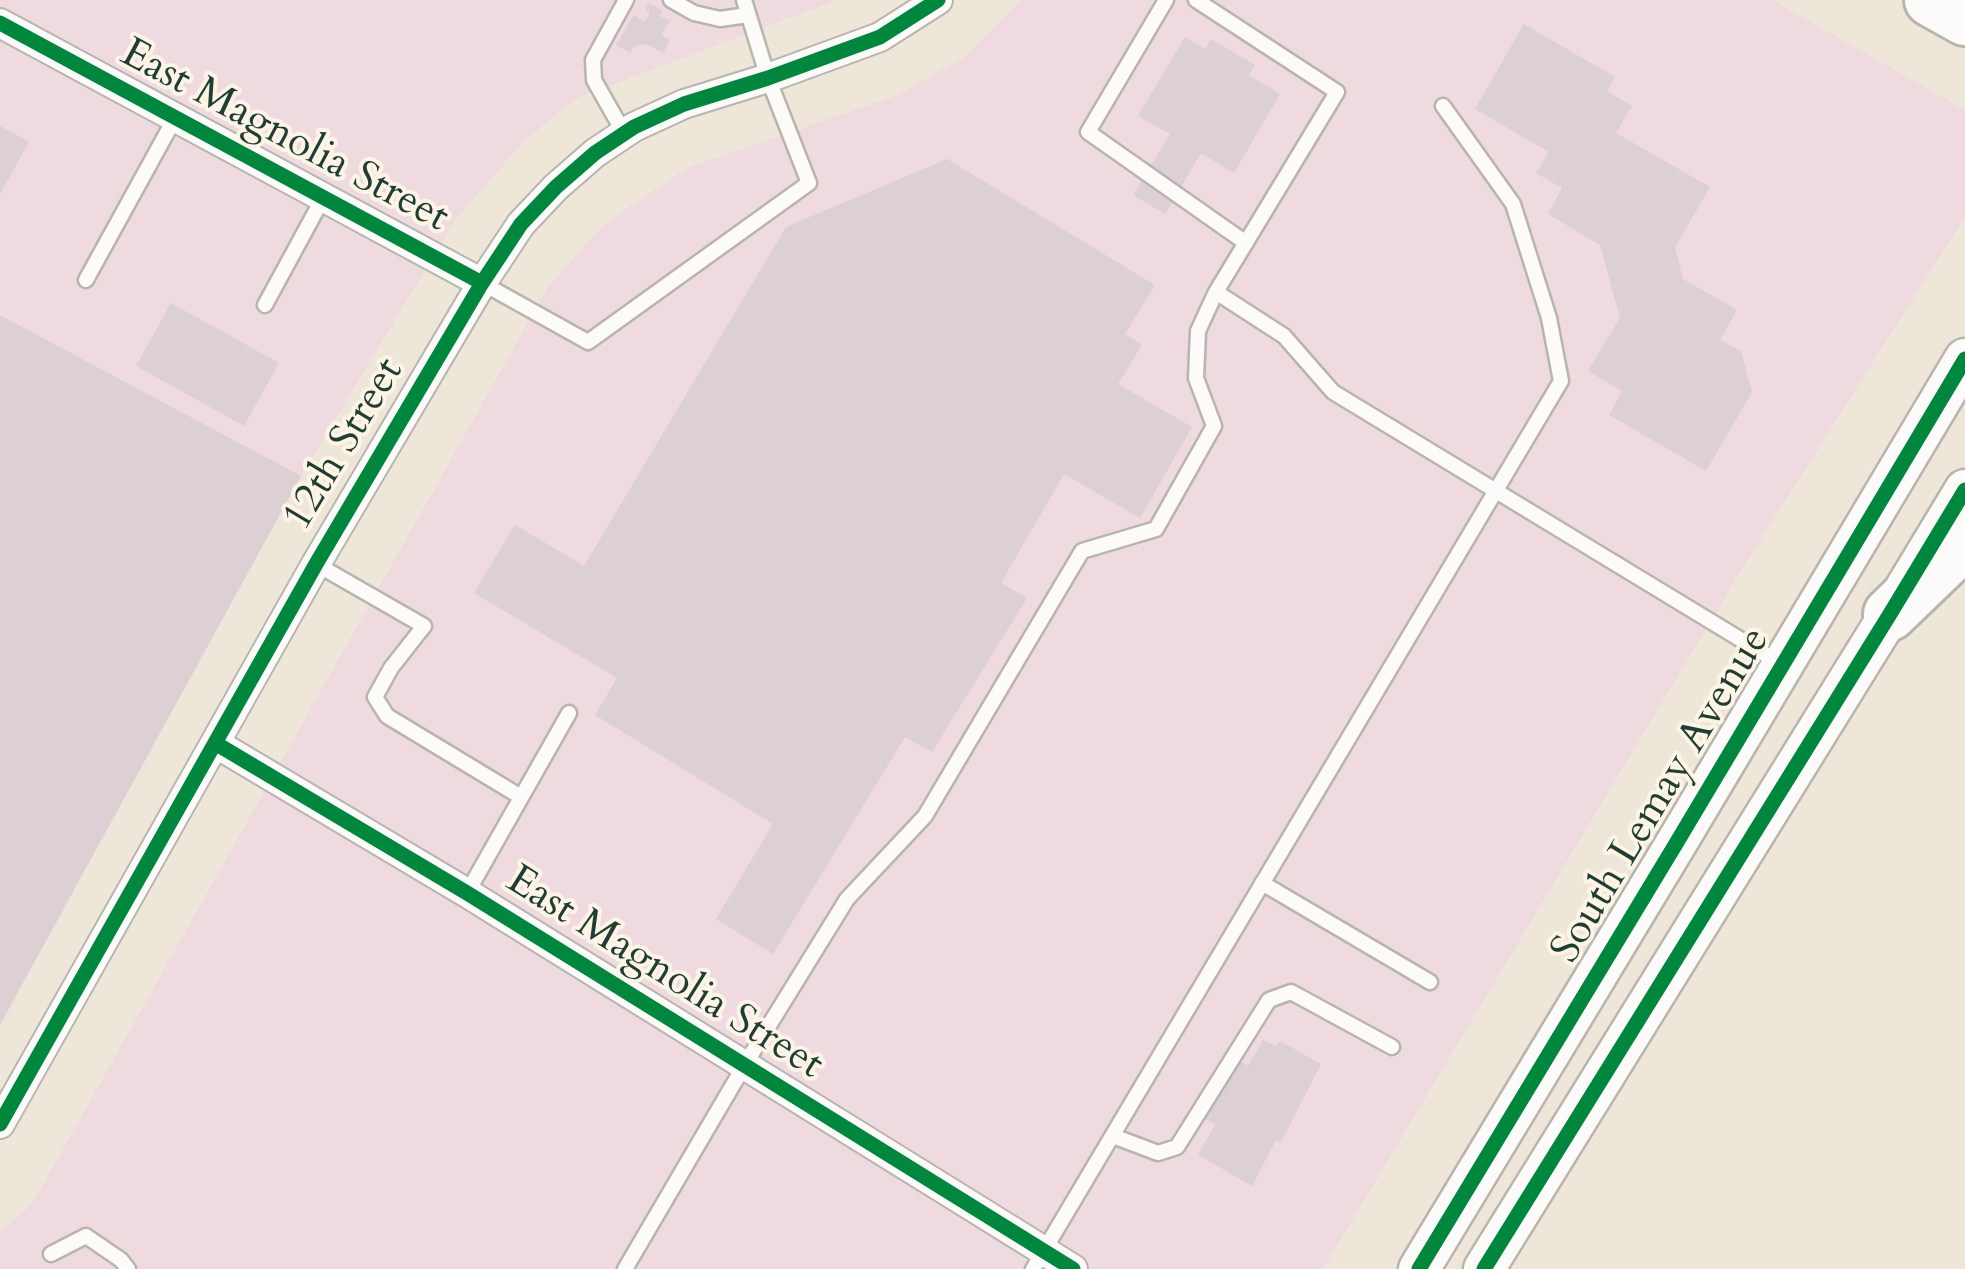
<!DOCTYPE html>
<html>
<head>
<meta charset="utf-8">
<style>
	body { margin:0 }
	canvas { display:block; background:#eee6d9 }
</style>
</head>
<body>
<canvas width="1965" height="1269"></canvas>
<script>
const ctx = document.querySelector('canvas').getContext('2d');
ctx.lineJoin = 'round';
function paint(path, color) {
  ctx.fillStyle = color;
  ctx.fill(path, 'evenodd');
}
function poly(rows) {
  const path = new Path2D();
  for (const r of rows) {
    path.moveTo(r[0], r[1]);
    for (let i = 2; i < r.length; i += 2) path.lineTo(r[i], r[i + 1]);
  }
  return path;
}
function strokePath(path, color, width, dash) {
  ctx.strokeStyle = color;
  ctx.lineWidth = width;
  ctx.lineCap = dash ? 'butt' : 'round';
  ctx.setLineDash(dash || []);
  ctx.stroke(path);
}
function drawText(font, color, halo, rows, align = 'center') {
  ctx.font = font + ' Cardo,serif';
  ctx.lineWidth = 8;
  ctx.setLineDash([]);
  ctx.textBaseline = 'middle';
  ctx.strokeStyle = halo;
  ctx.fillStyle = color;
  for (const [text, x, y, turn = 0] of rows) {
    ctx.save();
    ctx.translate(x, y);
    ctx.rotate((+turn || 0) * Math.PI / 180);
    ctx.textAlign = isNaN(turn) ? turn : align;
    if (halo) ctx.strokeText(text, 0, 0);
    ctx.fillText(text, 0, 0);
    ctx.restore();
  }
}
paint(poly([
	[0,0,837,0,577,98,524,141,456,219,301,476,0,315],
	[1022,0,1772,0,1965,110,1965,217,1737,577,1323,1269,0,1269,0,1231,32,1204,548,287,604,224,689,167,898,95,965,57]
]), '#efdae0');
paint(poly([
	[0,315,301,476,0,1025]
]), '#dcd0d5');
paint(poly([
	[649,3,663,11,660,16,670,21,661,35,670,40,663,53,647,44,634,46,630,53,616,45,634,15,645,22,650,12,645,10],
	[1524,24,1615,77,1607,91,1632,106,1616,133,1710,187,1675,247,1683,279,1737,310,1720,340,1741,351,1752,392,1706,471,1609,415,1622,391,1588,371,1620,318,1600,245,1548,214,1562,188,1536,173,1549,152,1475,109],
	[1185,37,1205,49,1211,39,1255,65,1249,75,1280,94,1234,173,1201,153,1165,214,1133,195,1170,134,1138,116],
	[0,126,29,142,0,194],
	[947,159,1155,285,1125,334,1142,345,1118,384,1192,427,1140,518,1064,474,1001,583,1027,598,932,752,905,737,773,954,716,919,773,824,595,715,617,678,474,593,515,525,584,566,786,227],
	[171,303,279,363,244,426,136,366],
	[1263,1040,1276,1046,1280,1041,1321,1064,1281,1142,1276,1140,1252,1186,1198,1155,1215,1125,1205,1119,1238,1060,1248,1066]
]), '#dccfd5');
const lane = poly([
	[671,0,694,13,720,19,748,15],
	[1166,0,1088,132,1246,243],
	[624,133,594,80,593,60,626,0],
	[86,280,175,118],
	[482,283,588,342,809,183,768,78,744,0],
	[1216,292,1284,336,1333,392,1781,664],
	[265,305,323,198],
	[316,564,424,626,391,668,375,697,387,716,521,797],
	[1262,883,1430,982],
	[467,893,569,713],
	[1113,1136,1158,1153,1177,1147,1269,1000,1291,992,1392,1047],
	[51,1254,86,1236,121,1260,128,1269],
	[625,1269,744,1066,847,899,925,816,1082,551,1156,529,1214,426,1196,378,1198,331,1216,292,1337,92,1196,0],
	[1033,1269,1561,381,1549,318,1513,204,1443,106]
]);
const street = poly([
	[0,23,482,283],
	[215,743,467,893,1073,1269],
	[0,1124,316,564,482,283,521,224,556,187,595,153,634,127,684,104,768,78,880,37,938,0]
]);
const secondary = poly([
	[1419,1269,1677,842,1965,359],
	[1484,1269,1890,614,1965,490]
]);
const highway = poly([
	[1931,0,1965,19],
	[1890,614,1965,542]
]);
strokePath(lane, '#b7b5ac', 19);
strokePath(street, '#b7b5ac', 32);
strokePath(secondary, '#b7b5ac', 45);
strokePath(highway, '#b7b5ac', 58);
strokePath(lane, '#fcfbf9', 14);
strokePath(street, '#fcfbf9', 28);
strokePath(secondary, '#fcfbf9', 40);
strokePath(highway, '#fcfbf9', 52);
strokePath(poly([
	[0,23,482,283],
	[215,743,467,893,1073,1269],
	[0,1124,316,564,482,283,521,224,556,187,595,153,634,127,684,104,768,78,880,37,938,0],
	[1419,1269,1677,842,1965,359],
	[1484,1269,1890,614,1965,490]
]), '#00873e', 15);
drawText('42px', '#1f3d34', '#fcf5e5', [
	["East Magnolia Street",284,137,28],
	["12th Street",345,445,-59],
	["South Lemay Avenue",1662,796,-59],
	["East Magnolia Street",664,974,32]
]);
</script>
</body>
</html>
